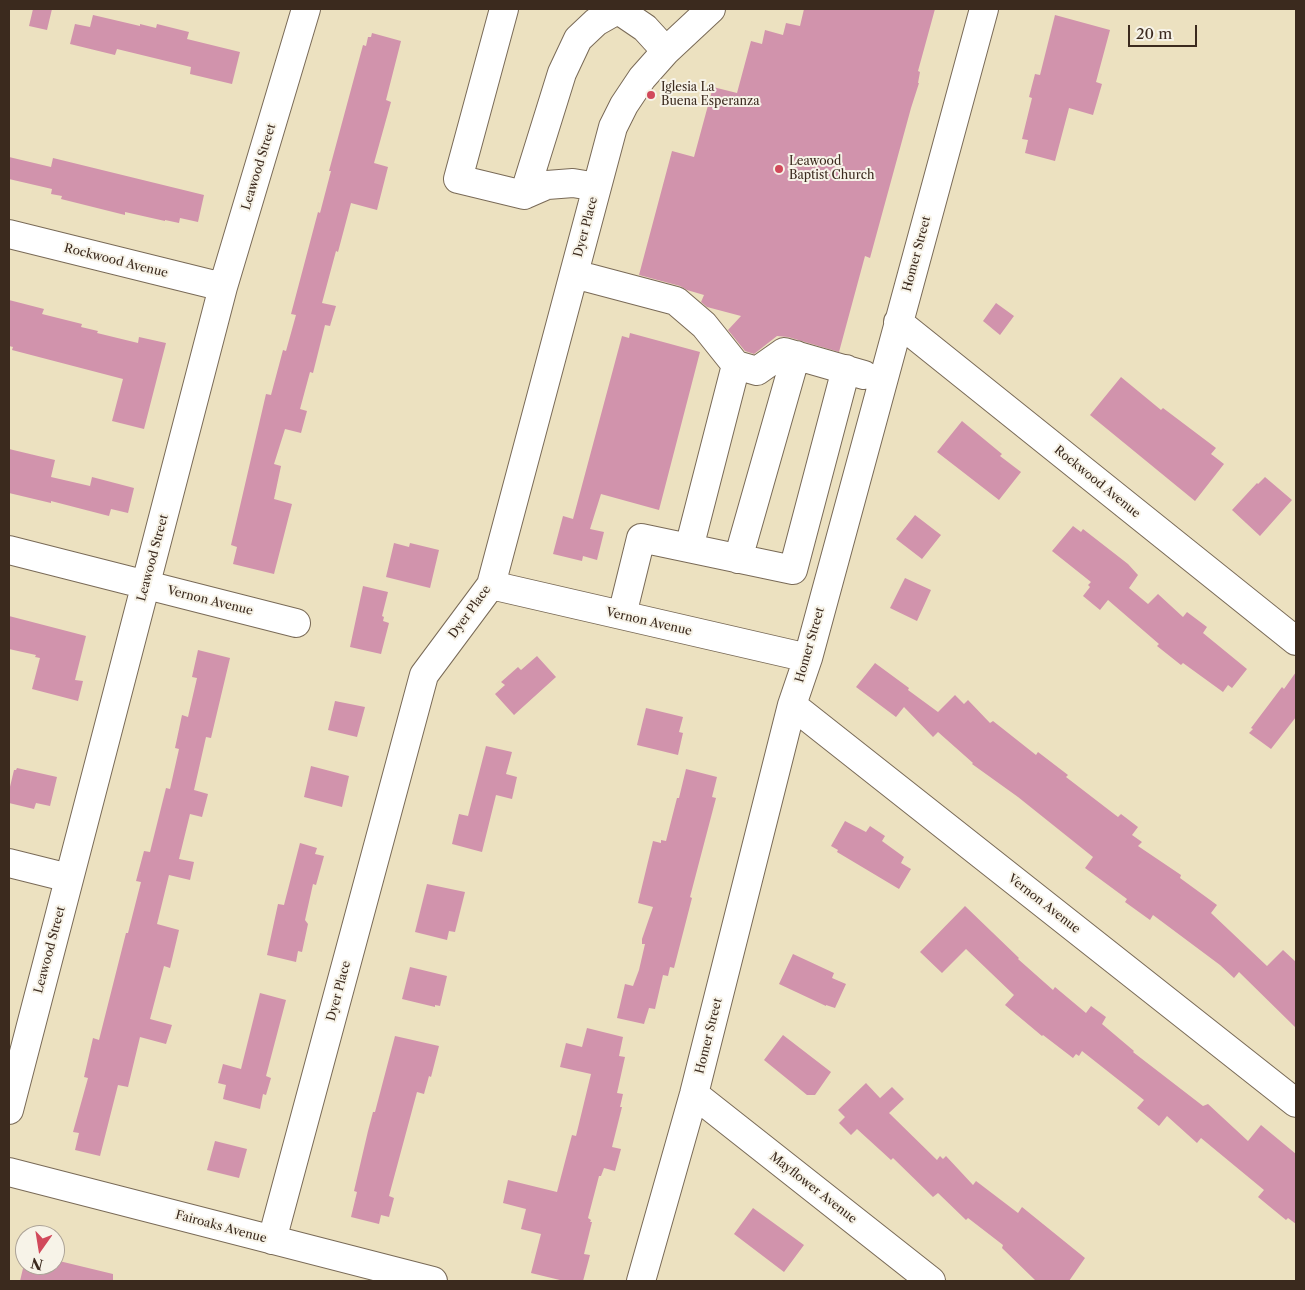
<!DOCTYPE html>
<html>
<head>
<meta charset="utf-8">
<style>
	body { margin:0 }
	#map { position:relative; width:1305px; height:1290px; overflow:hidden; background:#ece1c0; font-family:"Libre Caslon Text",serif }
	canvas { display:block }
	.frame { position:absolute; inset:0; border:10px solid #3b2a1e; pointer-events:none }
	.north { position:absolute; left:15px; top:1225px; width:50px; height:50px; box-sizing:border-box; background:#f7f3e8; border:1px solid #aca397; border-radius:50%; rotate:193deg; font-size:14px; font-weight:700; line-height:20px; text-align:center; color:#3b2a1e }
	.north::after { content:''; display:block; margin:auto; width:18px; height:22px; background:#d1495b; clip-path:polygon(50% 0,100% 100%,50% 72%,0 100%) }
	.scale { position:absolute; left:1128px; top:25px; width:69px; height:22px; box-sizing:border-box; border:2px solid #3b2a1e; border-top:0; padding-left:6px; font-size:15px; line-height:18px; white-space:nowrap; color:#3b2a1e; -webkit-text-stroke:4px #f7f3e8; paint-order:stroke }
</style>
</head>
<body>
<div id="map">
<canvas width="1305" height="1290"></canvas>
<div class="frame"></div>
<div class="north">N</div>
<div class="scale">20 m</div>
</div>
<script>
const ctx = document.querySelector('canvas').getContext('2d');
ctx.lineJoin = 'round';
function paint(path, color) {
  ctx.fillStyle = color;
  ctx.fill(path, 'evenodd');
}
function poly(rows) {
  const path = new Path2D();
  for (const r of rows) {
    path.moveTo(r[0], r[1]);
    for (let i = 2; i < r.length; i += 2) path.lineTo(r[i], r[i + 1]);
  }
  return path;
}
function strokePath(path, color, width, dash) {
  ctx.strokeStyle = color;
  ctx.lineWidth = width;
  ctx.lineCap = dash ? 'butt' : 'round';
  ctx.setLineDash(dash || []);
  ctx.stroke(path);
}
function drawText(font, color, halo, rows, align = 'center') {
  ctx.font = font + ' "Libre Caslon Text",serif';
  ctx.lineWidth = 4;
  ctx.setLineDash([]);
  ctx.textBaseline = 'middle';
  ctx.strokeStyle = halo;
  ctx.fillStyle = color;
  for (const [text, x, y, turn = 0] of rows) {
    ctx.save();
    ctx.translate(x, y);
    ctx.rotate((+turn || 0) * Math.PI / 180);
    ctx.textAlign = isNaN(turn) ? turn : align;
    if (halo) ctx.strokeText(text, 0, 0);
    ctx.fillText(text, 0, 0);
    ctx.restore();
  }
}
paint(poly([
	[33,9,52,9,47,30,29,26],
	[804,9,935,9,918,71,920,72,918,83,919,83,911,108,870,258,865,256,839,352,788,337,777,336,754,354,745,351,728,330,741,316,707,307,701,302,704,295,687,290,680,286,639,275,672,151,694,157,713,87,737,93,751,41,762,44,765,30,783,35,786,23,800,26],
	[93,15,140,26,140,24,156,28,157,24,189,32,187,39,240,52,232,84,190,74,191,67,117,49,115,55,70,44,75,24,90,27],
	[1055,15,1110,30,1096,82,1102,84,1093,115,1069,108,1055,161,1025,153,1028,140,1022,139,1032,98,1029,97,1035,74,1040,75],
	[372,33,401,41,386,100,391,102,374,163,388,167,377,210,351,203,338,252,336,251,322,303,336,306,330,326,325,325,313,373,310,372,300,409,307,411,301,433,285,429,274,464,281,466,274,499,292,504,274,574,233,564,237,547,231,545,266,394,271,395,283,350,286,351,296,315,291,314,318,212,320,213,331,171,329,171,363,45,366,46,368,37,371,37],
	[9,157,51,167,53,158,204,195,198,222,180,218,179,223,165,220,165,221,125,212,125,215,61,199,62,196,51,194,52,189,9,179],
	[9,300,44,309,42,314,82,324,81,327,98,331,97,333,138,343,139,337,166,343,144,429,112,421,123,379,12,350,13,347,9,346],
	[996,303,1014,316,1000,335,983,321],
	[630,333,700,352,659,510,601,494,590,529,604,532,597,560,583,556,582,561,553,554,563,516,573,519,622,336,629,338],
	[1121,377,1161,410,1163,408,1216,448,1211,454,1224,464,1195,501,1090,415],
	[962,421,1002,454,1000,456,1021,472,999,500,937,452],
	[9,449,55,460,51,477,90,486,92,477,134,488,128,513,111,509,109,516,51,501,51,503,9,493],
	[1265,477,1292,500,1260,536,1232,510,1257,483,1258,484],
	[915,515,941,535,922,559,896,539],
	[1073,526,1081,532,1083,529,1128,564,1138,575,1129,588,1148,604,1158,594,1183,617,1187,612,1207,627,1203,633,1247,669,1232,688,1228,685,1223,692,1183,663,1181,665,1157,646,1159,644,1108,600,1100,610,1083,596,1090,587,1088,585,1091,582,1052,551],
	[394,543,409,547,410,543,439,550,430,588,386,577],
	[905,578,931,590,917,621,890,608],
	[363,586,388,592,382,616,384,617,383,621,389,623,381,654,350,647],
	[9,616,86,636,75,680,83,681,78,701,32,689,40,658,35,657,36,655,9,649],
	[198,650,230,658,211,738,206,737,194,790,208,794,202,817,190,814,179,859,194,862,190,880,169,875,157,924,179,930,170,968,164,966,150,1019,172,1025,166,1044,140,1037,128,1087,118,1085,100,1156,75,1150,79,1133,73,1132,88,1078,84,1077,93,1038,99,1040,126,933,128,933,141,882,136,881,144,851,150,852,166,788,170,789,179,749,175,748,182,715,188,717,197,678,192,677],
	[537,656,556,677,514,715,495,694,505,685,501,682,518,667,521,670],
	[875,663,909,688,908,690,938,712,955,695,964,704,968,700,990,723,993,721,1036,755,1038,752,1068,775,1066,777,1118,817,1121,814,1138,827,1132,835,1142,842,1138,846,1181,875,1180,878,1217,905,1211,913,1267,966,1283,950,1296,962,1296,1028,1239,972,1234,978,1220,965,1153,915,1150,920,1125,902,1127,899,1085,868,1093,857,1018,797,972,764,973,763,938,732,933,737,904,707,896,717,856,687],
	[1296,672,1296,717,1271,749,1249,733,1253,729,1251,728,1282,687,1284,689],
	[335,701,365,707,357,737,328,730],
	[646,708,683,717,679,732,683,733,678,755,637,745],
	[486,746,512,752,506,774,517,777,512,799,496,795,482,852,452,844,459,814,468,816],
	[311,766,349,776,342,807,304,797],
	[17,768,57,777,50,806,36,803,34,809,9,803,9,791,14,770,16,770],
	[686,769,717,777,712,797,716,798,690,897,692,898,674,968,670,967,668,976,663,975,655,1009,649,1008,644,1024,617,1018,625,984,633,986,639,970,645,944,642,944,642,939,653,907,638,903,653,841,661,843,661,840,666,841,677,798,679,798],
	[845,821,866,832,870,826,885,836,882,841,904,857,901,863,911,869,899,889,837,852,838,850,831,846],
	[300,843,317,848,315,854,324,856,316,885,313,884,305,920,308,924,302,952,298,951,296,962,267,955,278,904,284,905],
	[427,884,465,892,455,932,449,931,447,940,415,932],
	[965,906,1019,958,1018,959,1053,990,1055,987,1086,1013,1091,1006,1106,1017,1102,1024,1134,1051,1133,1052,1203,1106,1208,1104,1248,1141,1261,1125,1296,1154,1296,1224,1288,1218,1286,1220,1258,1197,1264,1190,1201,1138,1197,1143,1167,1116,1159,1126,1137,1108,1144,1100,1082,1051,1079,1056,1076,1054,1073,1058,1043,1035,1042,1036,1005,1005,1014,995,966,949,942,973,920,952],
	[793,954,834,973,832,978,846,984,835,1008,826,1005,826,1006,779,984],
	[410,967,447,976,440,1006,435,1005,435,1007,402,999],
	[260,993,286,1000,266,1076,271,1078,266,1095,263,1094,260,1109,223,1099,226,1085,218,1083,223,1064,241,1069],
	[587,1028,623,1037,619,1056,625,1057,617,1093,623,1094,620,1107,622,1107,612,1147,621,1149,615,1171,604,1168,601,1176,599,1176,588,1218,591,1220,590,1222,592,1222,584,1254,590,1255,583,1281,564,1281,531,1273,541,1234,521,1229,526,1209,503,1203,508,1180,557,1192,572,1135,576,1136,591,1074,560,1067,566,1043,582,1047],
	[783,1035,831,1072,815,1095,807,1095,764,1060],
	[395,1036,439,1046,431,1077,429,1076,424,1094,417,1092,389,1196,394,1198,389,1217,381,1215,379,1224,351,1217,357,1192,354,1191,368,1131,373,1112,375,1112],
	[866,1083,880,1098,892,1087,904,1099,889,1113,937,1160,940,1156,943,1159,946,1156,973,1185,976,1181,1018,1213,1022,1207,1085,1258,1069,1281,1036,1281,1002,1248,1003,1245,968,1218,966,1220,938,1193,933,1197,893,1158,891,1160,857,1129,851,1135,839,1123,845,1117,838,1110],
	[215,1141,247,1149,239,1178,207,1170],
	[753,1208,804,1245,784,1272,734,1234],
	[25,1260,25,1265,55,1265,55,1260,113,1274,113,1281,20,1281]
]), '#d193ac');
const minor = poly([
	[504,9,458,179,524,195,547,185,573,183,597,187],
	[617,9,645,28,666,51],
	[524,195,562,73,578,39,596,22,619,9],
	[9,234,223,287],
	[574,274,676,301,704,325,736,365,757,371,784,352,864,375],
	[898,322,1296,641],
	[689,548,736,365],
	[9,550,296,623],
	[738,559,796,355],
	[491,585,808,658],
	[622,615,641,538,793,570,846,369],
	[792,705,1296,1103],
	[9,863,69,878],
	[694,1094,931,1281],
	[9,1110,223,287,306,9],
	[9,1172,433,1281],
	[272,1240,424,675,491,585,613,127,624,105,642,78,666,51,711,9],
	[641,1281,694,1094,792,705,808,658,984,9]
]);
strokePath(minor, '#796a57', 30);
strokePath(minor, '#fff', 28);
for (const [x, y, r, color] of [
	[651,95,5,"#d1495b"],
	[779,169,5,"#d1495b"]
]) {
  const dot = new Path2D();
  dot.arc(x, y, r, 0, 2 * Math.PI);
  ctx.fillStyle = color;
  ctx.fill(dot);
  strokePath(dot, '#f7f3e8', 2);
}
drawText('12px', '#3b2a1e', '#f7f3e8', [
	["Iglesia La",661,88],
	["Buena Esperanza",661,102],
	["Leawood",789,162],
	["Baptist Church",789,176]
], 'left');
drawText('12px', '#3b2a1e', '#f7f3e8', [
	["Leawood Street",259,167,-73],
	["Dyer Place",586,227,-75],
	["Homer Street",917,254,-75],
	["Rockwood Avenue",116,261,14],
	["Rockwood Avenue",1097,482,39],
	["Leawood Street",153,558,-75],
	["Vernon Avenue",210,601,14],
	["Dyer Place",470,612,-54],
	["Vernon Avenue",649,622,13],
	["Homer Street",810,645,-74],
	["Vernon Avenue",1044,904,38],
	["Leawood Street",50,950,-75],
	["Dyer Place",339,991,-75],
	["Homer Street",709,1036,-76],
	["Mayflower Avenue",813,1188,38],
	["Fairoaks Avenue",221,1227,15]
]);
</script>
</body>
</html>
